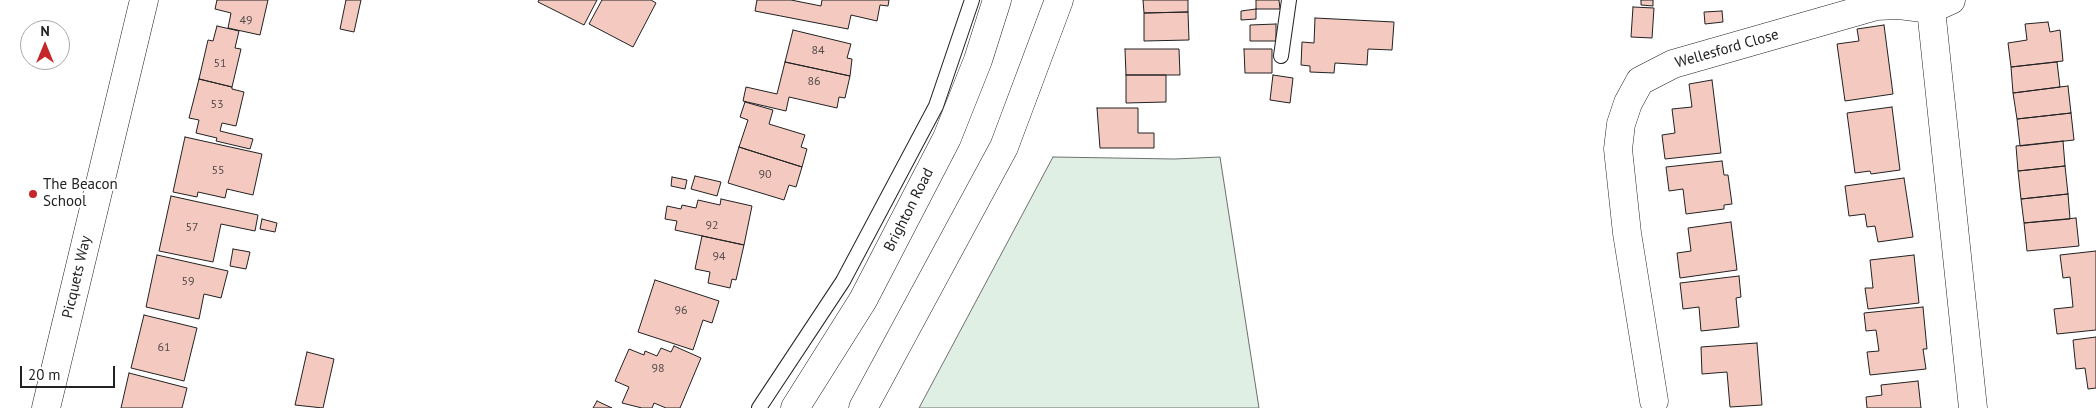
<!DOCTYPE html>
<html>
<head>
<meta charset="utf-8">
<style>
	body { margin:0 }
	#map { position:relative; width:2096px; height:408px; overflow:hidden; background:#fff; font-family:"PT Sans",sans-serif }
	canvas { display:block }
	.north { position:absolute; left:20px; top:20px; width:50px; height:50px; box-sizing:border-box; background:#fff; border:1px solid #a7a7a7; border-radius:50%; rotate:0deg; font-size:14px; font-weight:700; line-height:20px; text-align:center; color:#222 }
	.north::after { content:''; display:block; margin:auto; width:18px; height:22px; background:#c62828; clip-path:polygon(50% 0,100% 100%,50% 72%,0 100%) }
	.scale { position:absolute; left:20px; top:366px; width:95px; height:22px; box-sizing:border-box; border:2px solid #222; border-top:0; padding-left:6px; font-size:15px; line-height:18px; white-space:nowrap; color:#222; -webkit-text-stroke:4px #fff; paint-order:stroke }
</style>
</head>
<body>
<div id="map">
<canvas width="2096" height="408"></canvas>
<div class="north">N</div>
<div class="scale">20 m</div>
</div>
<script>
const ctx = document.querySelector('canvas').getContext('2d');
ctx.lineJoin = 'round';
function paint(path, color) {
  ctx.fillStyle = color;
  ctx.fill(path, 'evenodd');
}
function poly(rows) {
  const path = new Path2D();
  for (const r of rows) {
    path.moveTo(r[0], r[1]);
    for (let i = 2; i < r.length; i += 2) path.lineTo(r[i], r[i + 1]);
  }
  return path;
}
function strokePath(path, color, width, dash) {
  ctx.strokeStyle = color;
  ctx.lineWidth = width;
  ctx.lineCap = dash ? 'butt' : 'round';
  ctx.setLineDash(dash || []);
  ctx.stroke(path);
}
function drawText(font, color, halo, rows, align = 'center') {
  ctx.font = font + ' "PT Sans",sans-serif';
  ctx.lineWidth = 4;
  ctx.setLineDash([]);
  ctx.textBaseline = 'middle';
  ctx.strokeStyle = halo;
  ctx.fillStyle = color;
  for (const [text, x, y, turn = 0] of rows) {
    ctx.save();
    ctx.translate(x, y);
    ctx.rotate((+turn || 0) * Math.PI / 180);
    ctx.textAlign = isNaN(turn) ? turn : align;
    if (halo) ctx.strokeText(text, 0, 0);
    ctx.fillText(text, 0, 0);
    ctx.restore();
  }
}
const green = poly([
	[1053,157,1174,159,1220,157,1259,408,919,408,1053,157]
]);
paint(green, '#e0efe3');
strokePath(green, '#6f6f6f', 1);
const building = poly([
	[217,0,268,0,260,35,228,28,231,13,215,9,217,0],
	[346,0,361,0,354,32,340,29,346,0],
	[539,0,597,0,584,25,538,2,539,0],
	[602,0,651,0,656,3,633,47,589,24,602,0],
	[757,0,791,0,821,6,822,0,889,0,888,6,880,5,877,21,851,15,848,29,755,11,757,0],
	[1143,0,1188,0,1188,12,1144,13,1143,0],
	[1256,0,1279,0,1280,9,1256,9,1256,0],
	[1641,0,1653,0,1653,6,1641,5,1641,0],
	[1633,7,1654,8,1652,38,1631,37,1633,7],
	[1256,9,1256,19,1241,20,1241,11,1256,9],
	[1722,11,1723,22,1705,24,1704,12,1722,11],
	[1188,12,1189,40,1144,41,1144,13,1188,12],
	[1315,18,1394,22,1392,50,1368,49,1367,65,1335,63,1334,73,1310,72,1310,66,1301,65,1302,42,1314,43,1315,18],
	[2048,22,2050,32,2060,30,2063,61,2011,67,2008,43,2027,40,2025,24,2048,22],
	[1276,24,1276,41,1250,41,1250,25,1276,24],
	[1884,25,1893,94,1845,101,1837,44,1859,41,1857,29,1884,25],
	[217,26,239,31,235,48,241,49,232,87,199,79,208,40,213,41,217,26],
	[793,30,851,44,847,58,852,59,850,76,785,62,793,30],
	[1125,49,1179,49,1180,75,1126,75,1125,49],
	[1244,49,1272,49,1272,73,1245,73,1244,49],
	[785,62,850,76,845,98,839,97,837,108,789,97,786,111,743,101,746,87,777,94,785,62],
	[2057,62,2060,87,2013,93,2011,67,2057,62],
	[1126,75,1166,75,1166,102,1126,103,1126,75],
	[1273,75,1293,78,1290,103,1270,100,1273,75],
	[199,79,232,87,232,89,244,92,236,126,222,123,220,131,253,139,250,149,216,141,217,138,196,133,199,120,189,118,199,79],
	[1712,80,1721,153,1665,159,1662,135,1675,133,1672,109,1692,107,1689,84,1712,80],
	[2068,86,2071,113,2017,119,2013,93,2068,86],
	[745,102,773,110,769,124,805,135,801,147,807,149,802,167,739,147,748,120,740,117,745,102],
	[1892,107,1900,170,1871,174,1870,171,1855,173,1847,113,1892,107],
	[1097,108,1138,108,1138,133,1154,133,1154,148,1100,148,1097,108],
	[2071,113,2074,140,2020,146,2017,119,2071,113],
	[185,137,262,154,253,195,227,189,225,198,198,192,197,197,173,192,185,137],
	[2063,141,2065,166,2018,171,2016,146,2063,141],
	[739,147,802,167,796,187,789,185,784,200,728,183,739,147],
	[1722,161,1724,175,1728,175,1732,204,1724,205,1724,209,1686,214,1683,189,1669,191,1666,167,1722,161],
	[2065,166,2068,194,2021,199,2018,171,2065,166],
	[695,176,721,182,717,196,691,189,695,176],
	[672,177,687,180,685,189,671,186,672,177],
	[1904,178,1913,237,1878,242,1875,226,1867,227,1865,214,1849,216,1845,186,1904,178],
	[2068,194,2070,219,2024,223,2021,199,2068,194],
	[171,196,258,215,255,231,221,224,213,262,159,251,171,196],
	[721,199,752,206,744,245,675,230,677,221,665,219,667,206,681,209,682,205,696,208,698,200,720,205,721,199],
	[2076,218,2079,246,2027,251,2024,223,2076,218],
	[262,219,277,223,275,232,260,229,262,219],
	[1731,222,1737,270,1680,278,1677,253,1691,251,1688,228,1731,222],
	[702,236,744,245,736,280,732,279,730,288,708,283,710,272,695,269,702,236],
	[233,249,250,252,246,269,230,266,233,249],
	[2096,251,2096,330,2057,334,2054,309,2073,307,2070,277,2063,278,2060,255,2096,251],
	[157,255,228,271,221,298,204,294,199,319,146,307,157,255],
	[1914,255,1919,303,1868,309,1865,288,1873,288,1870,260,1914,255],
	[1739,276,1741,297,1736,298,1739,327,1701,331,1699,307,1683,309,1680,283,1739,276],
	[655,280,719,301,712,323,703,320,693,350,638,332,655,280],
	[1923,307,1927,349,1923,349,1926,369,1870,375,1867,352,1879,351,1876,330,1866,331,1864,313,1923,307],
	[144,315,197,328,184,381,131,368,144,315],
	[2096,337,2096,388,2088,389,2085,368,2076,369,2073,340,2096,337],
	[1757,343,1762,405,1730,407,1727,372,1702,374,1701,347,1757,343],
	[674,346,701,358,680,408,666,408,654,403,652,408,642,408,622,403,629,387,615,381,629,349,644,355,645,351,657,356,661,348,671,352,674,346],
	[307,352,334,359,323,408,295,405,307,352],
	[129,373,187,388,182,408,121,408,129,373],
	[1918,381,1921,408,1867,408,1866,397,1882,395,1881,385,1918,381],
	[597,401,612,408,593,408,597,401]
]);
paint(building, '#f3c9c0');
strokePath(building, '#222', 1);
const service = poly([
	[1281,56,1289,0],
	[759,408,843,281,936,106,972,0]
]);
const minor = poly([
	[1931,9,1973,408],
	[1654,401,1627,233,1618,149,1621,124,1628,103,1640,81,1673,64,1876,6,1899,5,1931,9,1951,0],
	[46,408,144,0]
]);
const trunk = poly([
	[795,408,863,300,947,138,978,60,997,0],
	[863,408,1004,147,1059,0]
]);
strokePath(service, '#222', 16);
strokePath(minor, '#222', 29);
strokePath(trunk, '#222', 29);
strokePath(service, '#fff', 14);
strokePath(minor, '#fff', 28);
strokePath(trunk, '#fff', 28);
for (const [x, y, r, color] of [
	[33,194,5,"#c62828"]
]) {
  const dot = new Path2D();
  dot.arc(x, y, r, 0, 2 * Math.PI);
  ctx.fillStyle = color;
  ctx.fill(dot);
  strokePath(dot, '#fff', 2);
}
drawText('12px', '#564c4a', null, [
	["49",246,21],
	["84",818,51],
	["51",220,64],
	["86",814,82],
	["53",217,105],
	["55",218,171],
	["90",765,175],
	["92",712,226],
	["57",192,228],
	["94",719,257],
	["59",188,282],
	["96",681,311],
	["61",164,348],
	["98",658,369]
]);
drawText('15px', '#222', '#fff', [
	["Wellesford Close",1727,49,-16],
	["Brighton Road",909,210,-63],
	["Picquets Way",77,277,-77]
]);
drawText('15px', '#222', '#fff', [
	["The Beacon",43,185],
	["School",43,202]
], 'left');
</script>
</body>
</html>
